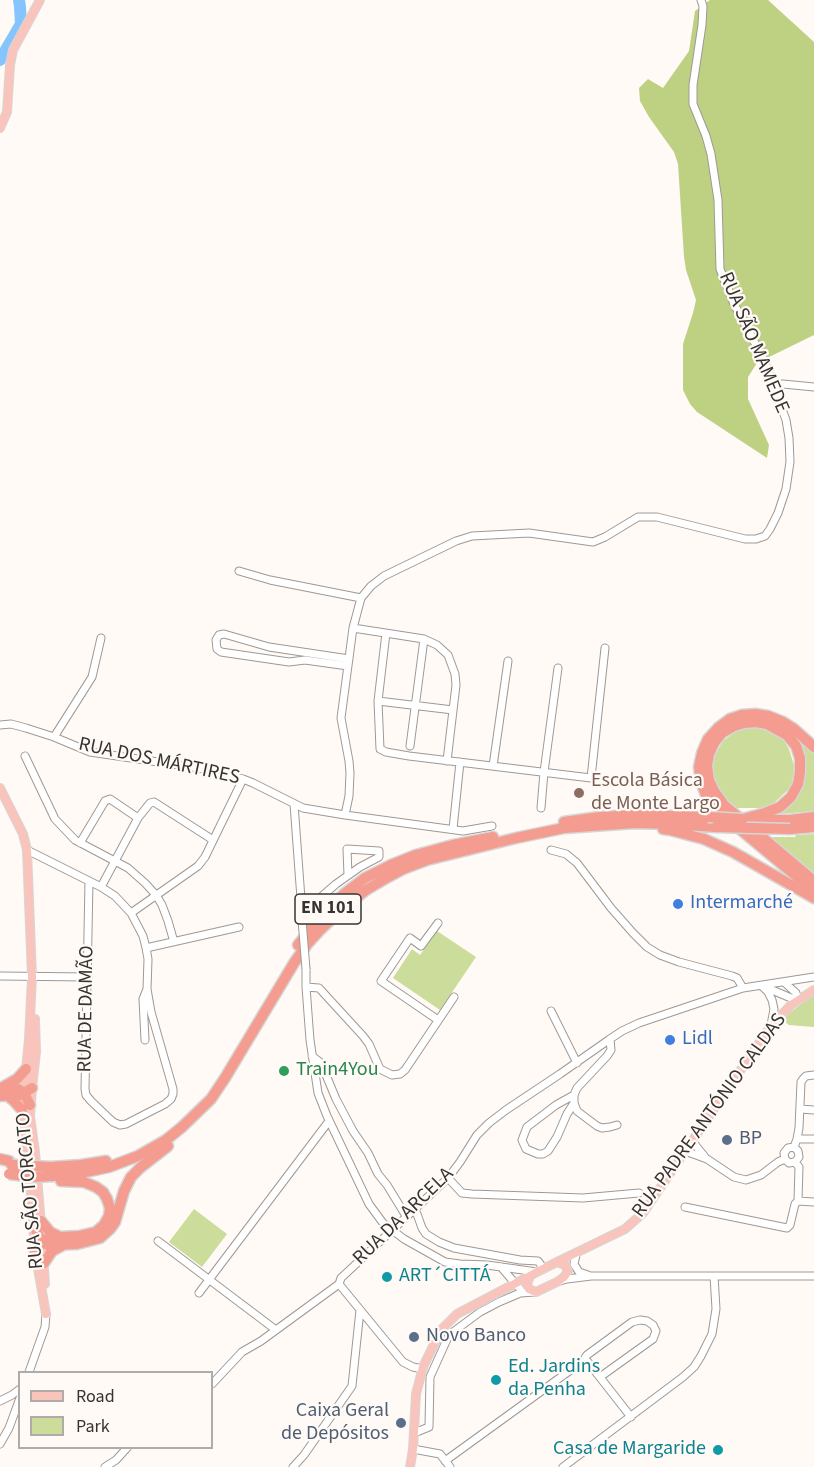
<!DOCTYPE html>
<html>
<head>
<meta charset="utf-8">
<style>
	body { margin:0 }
	#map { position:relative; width:814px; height:1467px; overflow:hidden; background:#fffaf6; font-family:"Source Sans 3",sans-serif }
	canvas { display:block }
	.legend { position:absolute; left:18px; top:1371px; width:195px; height:78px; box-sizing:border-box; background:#fffaf6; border:2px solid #afaba8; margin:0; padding:8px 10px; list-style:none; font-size:18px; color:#363432 }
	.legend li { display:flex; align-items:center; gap:12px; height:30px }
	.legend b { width:30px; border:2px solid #afaba8 }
</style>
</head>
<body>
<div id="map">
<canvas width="814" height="1467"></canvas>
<ul class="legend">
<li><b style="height:8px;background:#f8c4bc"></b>Road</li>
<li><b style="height:16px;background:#cbdc9b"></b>Park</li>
</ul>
</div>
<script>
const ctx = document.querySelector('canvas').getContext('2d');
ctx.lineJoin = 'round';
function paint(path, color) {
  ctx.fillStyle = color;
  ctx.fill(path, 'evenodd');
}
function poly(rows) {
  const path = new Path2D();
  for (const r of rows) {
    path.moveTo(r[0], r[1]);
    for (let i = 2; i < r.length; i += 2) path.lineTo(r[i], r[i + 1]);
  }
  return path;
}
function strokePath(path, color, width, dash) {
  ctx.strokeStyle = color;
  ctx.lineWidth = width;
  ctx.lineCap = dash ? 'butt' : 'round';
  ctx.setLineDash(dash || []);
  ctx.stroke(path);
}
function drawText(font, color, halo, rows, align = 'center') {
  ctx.font = font + ' "Source Sans 3",sans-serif';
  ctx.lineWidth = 4.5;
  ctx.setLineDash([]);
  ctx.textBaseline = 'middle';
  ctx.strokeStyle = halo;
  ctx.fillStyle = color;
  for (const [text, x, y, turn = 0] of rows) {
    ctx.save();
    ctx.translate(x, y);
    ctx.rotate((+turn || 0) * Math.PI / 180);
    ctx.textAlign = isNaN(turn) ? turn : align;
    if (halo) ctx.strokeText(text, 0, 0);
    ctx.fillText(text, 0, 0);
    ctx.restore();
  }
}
paint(poly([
	[773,720,803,742,814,753,814,811,770,815,778,812,805,766],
	[746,727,755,727,765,728,783,739,789,749,795,769,791,787,773,804,763,808,733,808,718,790,712,771,713,758,723,741,736,731],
	[814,834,814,875,768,837,795,837,796,835],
	[437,931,476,957,440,1010,393,978,412,949,420,955],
	[814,995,814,1027,789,1025,781,1019],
	[194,1209,227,1234,202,1267,169,1242]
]), '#cbdc9b');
paint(poly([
	[710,0,768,0,814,42,814,335,757,363,748,377,748,399,769,445,767,458,697,412,690,404,683,390,683,344,693,313,696,300,686,270,684,257,678,164,674,152,649,117,640,101,639,88,648,79,663,88,689,51,695,11]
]), '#bed183');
strokePath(poly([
	[0,60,21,24,20,7,19,0]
]), '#86c4fd', 12);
const minor = poly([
	[774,385,783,384,814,387],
	[239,571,270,580,361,598],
	[353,628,424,639,437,645,448,655,455,674,456,685,447,761],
	[386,633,378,701,380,749,386,752,409,756,591,778,605,648],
	[348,666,305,660,289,662,221,652,217,649,216,640,219,635,224,634,269,647,349,659],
	[378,701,453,710],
	[0,725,11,724,26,728,54,737,90,752,199,768,243,779,253,783,303,808,345,815,463,831,492,826],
	[54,737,92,677,101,638],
	[410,746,424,639],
	[25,756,55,819,75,840,128,868,145,883,156,895,162,905,168,921,174,942],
	[493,766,508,661],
	[294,804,302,912],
	[541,808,544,772,558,668],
	[345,815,349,796,350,773,349,761,341,718,353,628,361,598,371,586,384,576,456,541,472,536,529,533,593,542,605,537,638,517,657,517,745,539,756,539,765,536,770,529,778,513,786,489,790,462,789,438,786,420,764,360,734,304,720,269,718,200,711,154,706,136,693,104,693,85,702,25,703,6,701,0],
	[453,829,460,762],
	[80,843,105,801,110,799,138,818],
	[27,850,101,887,115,896,131,913,143,936,146,948,148,959,147,989,151,1012,173,1089,173,1094,171,1099,165,1104,126,1124,120,1125,113,1122,91,1101,86,1095,85,1089,89,881],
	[551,850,566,854,577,863,611,908,633,933,647,947,660,955,679,962,732,976,737,978,743,988],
	[101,887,138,818,150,803,154,802,213,840],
	[302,910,313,904,336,884,360,867,379,857,379,851,347,849,348,875],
	[131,913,198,866,205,857,243,779],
	[438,923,421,946,410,938,381,981,438,1020],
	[146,948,239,927],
	[306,969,306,987,310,1040,318,1093,327,1116,369,1204,383,1223,404,1239,445,1262,460,1264,487,1265,537,1272],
	[0,976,88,977],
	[784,982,796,993,798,1001],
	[762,986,768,992,772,1000,774,1009,771,1025],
	[306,987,319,988,363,1036,369,1044,380,1069,392,1075,400,1074,405,1070,454,997],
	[765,987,798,1001],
	[551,1011,577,1063],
	[610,1039,611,1050,607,1056,577,1088,574,1095,574,1103,577,1111,597,1126,602,1128,610,1127,617,1125],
	[145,1040,143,999,147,989],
	[312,1056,321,1063,336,1099,353,1131,368,1153,378,1174,387,1185,406,1216],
	[574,1103,567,1114,557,1137,548,1151,543,1154,538,1154,526,1149,522,1140,527,1127,556,1105,574,1095],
	[800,1109,814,1110],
	[797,1139,814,1139],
	[692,1141,705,1157],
	[794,1147,798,1151,799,1157,795,1162,789,1163,785,1159,784,1153,788,1148,794,1147,797,1139,799,1128,801,1082,803,1079,806,1076,814,1075],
	[685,1151,707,1159,734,1177,746,1180,761,1175,778,1162,785,1159],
	[448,1178,462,1193,472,1194,583,1198,639,1193],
	[798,1201,814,1202],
	[685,1207,787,1228,790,1225,795,1204,798,1201,799,1167,795,1162],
	[414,1210,417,1214,422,1228,426,1234,439,1242,454,1248,520,1260,538,1261,544,1269],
	[158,1241,276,1330],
	[576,1255,574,1264,579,1272,588,1275],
	[501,1267,520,1289],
	[560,1281,567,1279,591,1276,814,1276],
	[339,1284,403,1362,413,1367,423,1369],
	[199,1293,329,1121],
	[583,1361,587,1355,632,1322,640,1320,647,1321,653,1325,656,1331,653,1339,600,1377],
	[29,1372,45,1327,46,1314],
	[212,1384,242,1352,261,1341,339,1284,341,1278,448,1178,460,1162,477,1135,489,1123,506,1110,560,1074,610,1039,622,1031,639,1023,743,988,814,977],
	[0,1401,12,1395,20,1389],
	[414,1433,429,1427,430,1377,449,1335,480,1312,499,1302,520,1293,535,1292],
	[0,1444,9,1428,20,1398],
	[413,1449,440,1454,450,1467],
	[445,1461,583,1361,588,1362,631,1417],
	[105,1467,116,1460,127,1448],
	[293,1467,304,1455,352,1386,360,1310],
	[563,1467,683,1377,694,1367,701,1356,712,1334,716,1309,714,1276]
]);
const major = poly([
	[0,128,7,112,10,65,13,50,40,0],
	[0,788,23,834,27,850,32,977,29,1039,22,1110,22,1122,28,1153,35,1252,46,1314],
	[35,1019,36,1052,32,1088,30,1116,35,1152,41,1225],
	[42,1240,45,1284],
	[557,1262,625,1229,643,1213,770,1027,791,1005,814,990],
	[410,1467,413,1449,416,1394,423,1367,441,1330,457,1314,495,1294,522,1280,530,1276,537,1272,557,1262,565,1265,568,1271,564,1277,557,1282,536,1292,529,1289,527,1284,530,1276]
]);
const highway = poly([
	[814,747,794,729,783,722,768,716,755,714,742,715,730,719,718,728,708,739,702,753,699,767,701,782,706,795,717,810,814,891],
	[743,819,765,813,780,807,791,797,798,784,800,772,800,758,796,746,787,735,767,724,756,722,744,723,734,726,722,733,714,743,709,754,707,766,709,780,714,791,724,805,814,881],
	[755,820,790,820,814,817],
	[564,822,600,817,635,815,708,817],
	[663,829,670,830,704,839,733,852,814,898],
	[790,829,814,827],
	[298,945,323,914,344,894,365,878,391,865,416,855,453,845,493,837],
	[3,1087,18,1089,24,1093,30,1105],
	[3,1087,17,1079,26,1069],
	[0,1096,20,1095,32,1088],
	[8,1096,14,1101,22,1110],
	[0,1159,9,1161,12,1165],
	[51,1167,81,1165,106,1161],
	[53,1176,81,1173,109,1167,138,1156,166,1140,182,1127,211,1099,225,1078,294,963,308,943,319,931,345,906,366,890,388,877,403,869,427,860,516,838,564,828,635,823,671,824,716,827],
	[41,1221,50,1232,60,1237],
	[34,1227,42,1241,48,1245,77,1244,100,1238,110,1229,115,1222,124,1191,131,1177,141,1167,168,1146],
	[35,1252,44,1240,60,1237,79,1236,96,1232,104,1225,109,1216,110,1208,107,1199,103,1192,96,1187,84,1182,61,1181],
	[44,1263,52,1251,63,1245]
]);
strokePath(minor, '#9f9995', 9);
strokePath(major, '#d7d6d6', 10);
strokePath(highway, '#d7d6d6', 13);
strokePath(minor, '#fff', 7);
strokePath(major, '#f8c4bc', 8);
strokePath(highway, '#f49c90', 10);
const minorBridge = poly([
	[302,920,306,969]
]);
const highwayBridge = poly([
	[708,817,743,819],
	[716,827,790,829],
	[12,1165,51,1167],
	[9,1174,33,1177,53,1176]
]);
strokePath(minorBridge, '#9f9995', 9, []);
strokePath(highwayBridge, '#d7d6d6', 13, []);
strokePath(minorBridge, '#fff', 7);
strokePath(highwayBridge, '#f49c90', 10);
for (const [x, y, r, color] of [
	[579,793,6,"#8d6e63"],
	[678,904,6,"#3f7fe0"],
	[670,1040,6,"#3f7fe0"],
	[284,1071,6,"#2e9e5b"],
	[727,1140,6,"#5c6f8a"],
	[387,1277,6,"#0f9aa8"],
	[414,1337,6,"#5c6f8a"],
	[496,1380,6,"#0f9aa8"],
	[401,1423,6,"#5c6f8a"],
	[718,1450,6,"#0f9aa8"]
]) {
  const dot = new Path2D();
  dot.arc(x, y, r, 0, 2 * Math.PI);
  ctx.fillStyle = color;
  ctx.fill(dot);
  strokePath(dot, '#fffaf6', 2);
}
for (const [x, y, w] of [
	[328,909,66]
]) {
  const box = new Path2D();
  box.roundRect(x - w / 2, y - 15, w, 30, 4.5);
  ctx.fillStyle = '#fffaf6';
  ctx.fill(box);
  strokePath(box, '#363432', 1.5);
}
drawText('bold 18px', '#363432', null, [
	["EN 101",328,909]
]);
drawText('20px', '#363432', '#fffaf6', [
	["RUA SÃO MAMEDE",753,343,67],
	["RUA DOS MÁRTIRES",159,762,12],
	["RUA DE DAMÃO",87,1009,-89],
	["RUA PADRE ANTÓNIO CALDAS",710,1116,-54],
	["RUA SÃO TORCATO",31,1191,-95],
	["RUA DA ARCELA",404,1217,-44]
]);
drawText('20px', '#785e54', '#fffaf6', [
	["Escola Básica",591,782],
	["de Monte Largo",591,805]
], 'left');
drawText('20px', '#366cbe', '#fffaf6', [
	["Intermarché",690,904],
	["Lidl",682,1040]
], 'left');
drawText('20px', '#27864d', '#fffaf6', [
	["Train4You",296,1071]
], 'left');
drawText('20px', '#4e5e75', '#fffaf6', [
	["BP",739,1140],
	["Novo Banco",426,1337],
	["Caixa Geral",389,1412,"right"],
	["de Depósitos",389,1435,"right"]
], 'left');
drawText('20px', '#0d838f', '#fffaf6', [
	["ART´CITTÁ",399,1277],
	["Ed. Jardins",508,1368],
	["da Penha",508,1391],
	["Casa de Margaride",706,1450,"right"]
], 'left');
</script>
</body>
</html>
